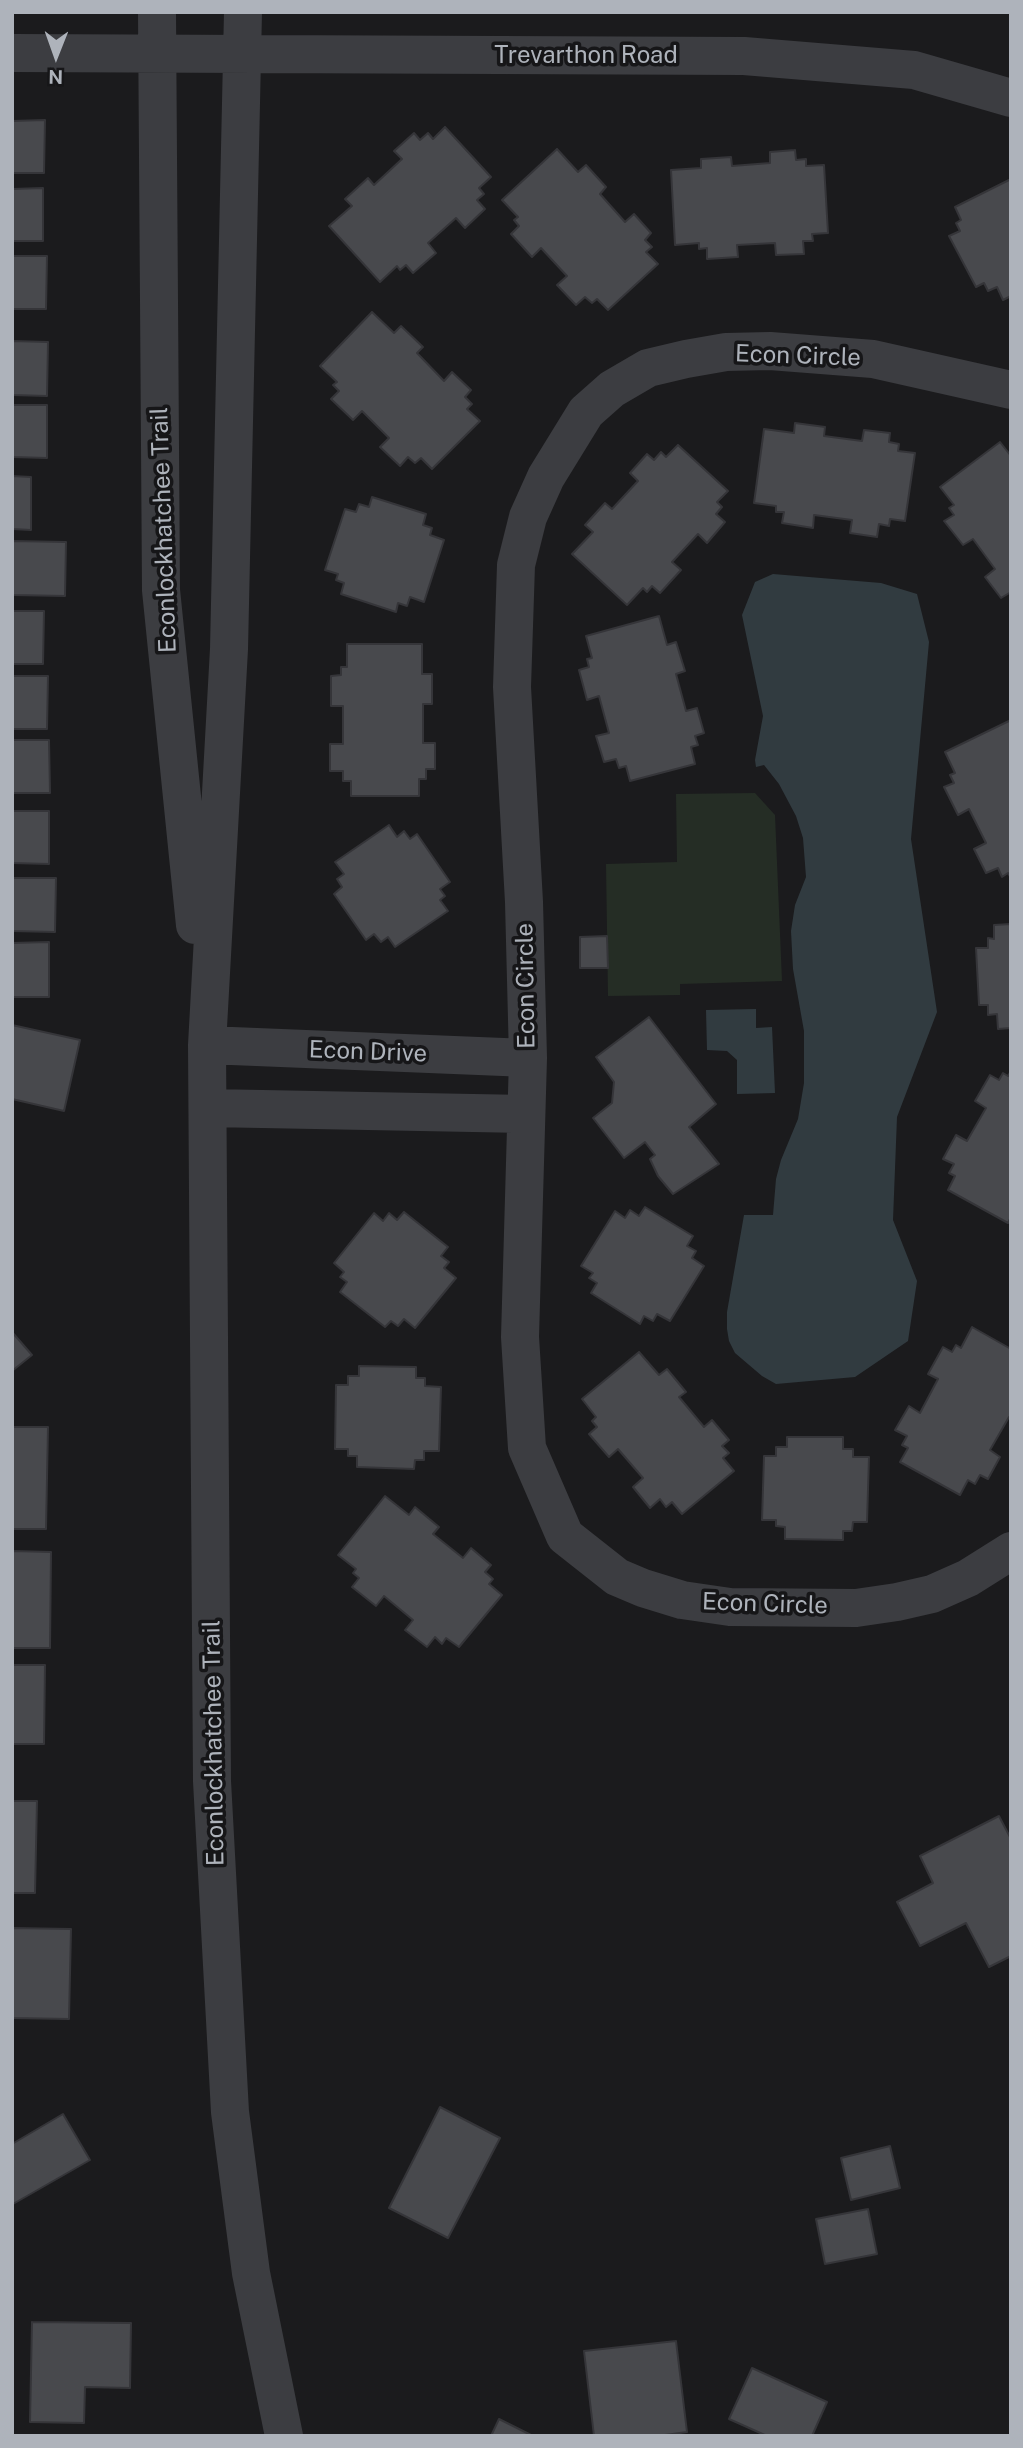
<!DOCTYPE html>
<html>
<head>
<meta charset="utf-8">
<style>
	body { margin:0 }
	#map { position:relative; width:1023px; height:2448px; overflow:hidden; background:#1b1b1d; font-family:"Public Sans",sans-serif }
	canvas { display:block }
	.frame { position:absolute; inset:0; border:14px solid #aeb3bb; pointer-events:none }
	.north { position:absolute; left:21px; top:21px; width:70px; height:70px; -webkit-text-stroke:5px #161618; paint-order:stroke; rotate:181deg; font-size:19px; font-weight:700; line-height:28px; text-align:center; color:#aeb3bb }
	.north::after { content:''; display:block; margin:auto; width:24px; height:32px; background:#aeb3bb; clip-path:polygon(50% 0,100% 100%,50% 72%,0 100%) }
</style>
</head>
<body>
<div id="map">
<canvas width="1023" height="2448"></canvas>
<div class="frame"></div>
<div class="north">N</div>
</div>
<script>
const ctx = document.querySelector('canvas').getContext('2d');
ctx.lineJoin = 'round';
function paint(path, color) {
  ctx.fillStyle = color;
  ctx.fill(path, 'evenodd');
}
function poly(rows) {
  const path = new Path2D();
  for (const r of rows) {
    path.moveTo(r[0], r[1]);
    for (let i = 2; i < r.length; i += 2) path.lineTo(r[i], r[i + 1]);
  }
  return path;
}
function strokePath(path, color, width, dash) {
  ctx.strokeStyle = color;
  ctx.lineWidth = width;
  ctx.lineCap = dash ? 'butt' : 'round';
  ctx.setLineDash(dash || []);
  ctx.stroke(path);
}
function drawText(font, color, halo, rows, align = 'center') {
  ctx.font = font + ' "Public Sans",sans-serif';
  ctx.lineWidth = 7;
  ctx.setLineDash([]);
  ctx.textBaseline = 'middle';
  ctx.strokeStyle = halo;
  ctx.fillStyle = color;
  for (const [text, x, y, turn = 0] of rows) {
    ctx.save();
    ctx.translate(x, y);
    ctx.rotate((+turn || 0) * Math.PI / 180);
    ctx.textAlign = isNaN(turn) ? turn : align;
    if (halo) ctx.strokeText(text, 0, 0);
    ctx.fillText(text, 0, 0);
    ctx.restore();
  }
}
paint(poly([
	[755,793,775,815,782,981,680,984,680,995,608,996,606,864,677,862,676,794]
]), '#252d25');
paint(poly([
	[773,574,881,583,917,594,929,642,911,839,937,1012,897,1117,893,1220,917,1281,908,1341,855,1377,776,1384,762,1376,735,1353,729,1341,727,1329,727,1312,744,1215,773,1215,776,1179,781,1160,798,1119,804,1083,804,1031,793,969,791,931,795,905,806,877,803,838,796,816,779,784,764,765,756,767,755,760,763,716,742,615,755,582],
	[756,1009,756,1028,772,1027,775,1093,737,1094,737,1060,727,1051,707,1050,706,1010]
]), '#313b40');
const building = poly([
	[45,120,44,173,12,173,12,121,45,120],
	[445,127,491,177,479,188,484,194,477,200,485,209,465,228,456,218,428,243,436,253,413,273,406,265,400,270,397,266,380,282,329,226,352,206,345,199,368,178,374,185,402,159,394,151,414,133,420,140,428,133,433,139,445,127],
	[557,149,578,172,586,165,606,187,600,194,625,222,634,214,651,233,645,240,652,247,646,252,658,264,608,310,597,299,592,303,585,297,576,305,557,285,567,276,541,248,532,257,511,234,519,226,514,220,518,217,502,200,557,149],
	[795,150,796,160,806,159,806,166,824,165,828,233,812,234,813,241,803,241,804,254,776,255,775,243,737,245,738,257,707,259,707,248,699,249,699,243,675,245,671,170,701,168,701,159,731,157,732,166,770,163,770,152,795,150],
	[1011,179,1011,296,1003,300,997,287,988,291,984,283,976,287,949,236,960,231,956,223,961,220,955,207,1011,179],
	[43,188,43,241,12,241,12,189,43,188],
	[12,256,47,256,46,309,12,309,12,256],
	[372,312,394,333,401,326,423,347,417,353,444,381,452,372,471,390,465,397,472,404,467,409,480,421,432,469,421,458,415,463,408,457,400,466,380,447,389,438,362,411,353,420,331,399,339,391,333,385,337,382,320,366,372,312],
	[12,341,48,342,47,396,12,395,12,341],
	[12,405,47,405,47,458,12,457,12,405],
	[795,423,825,427,824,436,862,441,864,430,890,433,889,442,899,444,898,451,915,453,905,521,890,519,889,526,879,524,877,537,850,533,852,520,814,515,813,528,782,523,784,512,776,512,776,506,754,503,764,429,794,433,795,423],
	[1000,442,1011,456,1011,592,1001,598,985,577,995,569,973,539,963,545,944,521,954,515,949,508,954,505,940,487,1000,442],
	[678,445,728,491,717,502,722,507,716,514,725,522,707,543,698,534,672,562,681,570,660,593,652,586,647,592,643,588,627,605,572,554,593,532,585,525,605,503,612,509,638,481,630,473,647,454,654,460,661,452,666,457,678,445],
	[12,476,31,477,31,530,12,529,12,476],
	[372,497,426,514,423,525,432,528,430,535,444,540,424,602,410,597,407,606,398,603,396,612,341,594,344,583,336,580,338,574,325,570,345,509,356,512,359,504,369,507,372,497],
	[12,541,66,542,65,596,12,595,12,541],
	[12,611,44,611,43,664,12,664,12,611],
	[659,616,667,645,676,642,685,671,676,674,686,711,697,708,704,733,695,736,698,745,691,747,695,764,630,781,626,766,619,768,616,759,604,762,596,736,609,733,599,696,587,700,579,670,589,667,587,659,592,658,586,636,659,616],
	[347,644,422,644,422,674,432,674,432,704,423,704,423,743,435,743,435,769,426,769,426,779,419,779,419,796,351,796,351,781,343,781,343,771,330,771,330,744,343,744,343,706,331,706,331,676,341,675,341,667,347,667,347,644],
	[12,676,48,676,47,729,12,729,12,676],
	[1011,720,1011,878,1008,873,1002,877,998,868,986,873,974,849,986,843,969,809,958,815,944,787,954,783,950,775,955,773,945,752,1011,720],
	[12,740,49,740,50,793,12,793,12,740],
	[12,811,49,811,49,864,12,863,12,811],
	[389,825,397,837,404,831,410,839,417,834,450,882,440,889,445,896,440,900,448,911,395,947,388,937,381,942,374,934,366,940,334,894,342,887,337,879,344,874,335,862,389,825],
	[12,878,56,878,55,932,12,931,12,878],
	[1011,924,1011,1028,998,1029,997,1014,988,1015,988,1005,979,1005,976,948,988,948,988,938,994,939,994,925,1011,924],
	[607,936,608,968,580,968,580,937,607,936],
	[49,942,49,997,12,997,12,943,49,942],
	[649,1017,716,1104,689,1127,719,1164,673,1194,658,1176,650,1159,655,1155,645,1142,624,1158,593,1118,612,1103,614,1082,596,1057,649,1017],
	[12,1025,80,1040,64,1111,12,1099,12,1025],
	[1011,1071,1011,1217,1008,1223,948,1190,955,1176,949,1173,954,1164,943,1159,956,1135,967,1141,986,1108,975,1101,990,1075,999,1080,1003,1073,1008,1076,1011,1071],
	[645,1207,693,1236,687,1246,696,1251,692,1258,704,1266,670,1321,657,1314,653,1321,644,1316,640,1324,591,1293,597,1283,589,1278,593,1273,581,1266,615,1211,625,1218,630,1210,639,1216,645,1207],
	[404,1212,448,1247,441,1256,449,1262,444,1268,456,1278,415,1328,404,1319,398,1326,391,1321,385,1327,340,1292,347,1282,340,1277,344,1272,334,1263,374,1213,383,1221,389,1213,397,1220,404,1212],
	[972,1327,1011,1349,1011,1418,1009,1417,990,1450,1000,1457,988,1479,980,1475,975,1484,968,1480,960,1495,900,1462,908,1448,902,1445,907,1436,895,1430,909,1406,920,1413,938,1379,928,1374,943,1347,952,1352,956,1345,961,1348,972,1327],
	[12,1332,32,1355,12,1371,12,1332],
	[639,1352,659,1375,667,1369,686,1392,679,1397,704,1427,712,1420,729,1440,722,1446,729,1453,723,1458,734,1471,682,1514,672,1502,666,1507,660,1499,650,1508,633,1487,643,1478,618,1449,609,1457,589,1434,597,1427,592,1421,596,1417,582,1399,639,1352],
	[359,1366,416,1367,416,1378,425,1378,425,1386,441,1387,439,1451,424,1451,424,1460,415,1460,414,1469,357,1467,357,1456,348,1456,348,1449,335,1449,336,1385,348,1385,348,1376,359,1376,359,1366],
	[12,1427,48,1427,46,1529,12,1529,12,1427],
	[787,1437,843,1437,843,1449,853,1449,853,1457,869,1457,867,1522,853,1522,852,1531,843,1531,843,1540,785,1539,785,1527,776,1526,776,1520,762,1520,764,1456,776,1456,776,1447,787,1447,787,1437],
	[385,1496,409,1515,415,1507,439,1527,433,1534,463,1558,471,1548,491,1565,485,1572,493,1579,489,1584,502,1595,459,1647,446,1638,442,1644,435,1637,427,1647,405,1630,413,1620,384,1596,376,1606,352,1587,359,1578,353,1573,356,1569,338,1555,385,1496],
	[12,1551,51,1552,50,1648,12,1648,12,1551],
	[12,1665,45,1665,44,1744,12,1744,12,1665],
	[12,1801,37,1801,35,1893,12,1893,12,1801],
	[999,1816,1011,1839,1011,1956,989,1967,966,1923,920,1946,897,1902,933,1883,920,1856,999,1816],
	[12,1928,71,1929,69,2019,12,2018,12,1928],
	[440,2107,500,2138,448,2238,389,2208,440,2107],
	[63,2114,90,2160,13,2204,12,2144,63,2114],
	[890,2146,900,2188,851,2200,841,2158,890,2146],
	[868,2209,877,2254,825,2264,816,2219,868,2209],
	[32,2322,131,2323,130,2388,85,2387,84,2423,30,2422,32,2322],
	[676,2341,687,2432,658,2436,594,2436,584,2351,676,2341],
	[752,2368,827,2402,812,2436,767,2436,729,2419,752,2368],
	[499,2419,533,2436,491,2436,499,2419]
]);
paint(building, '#48494d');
strokePath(building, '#353539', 2);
strokePath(poly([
	[157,12,161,590,195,925],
	[243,12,229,649,207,1045,212,1781,230,2112,251,2273,284,2436],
	[12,53,744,56,914,70,1011,98],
	[1011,390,873,359,770,351,726,352,686,359,648,368,612,389,586,412,546,477,528,517,516,565,512,687,524,902,528,1058,520,1337,527,1448,565,1536,617,1577,643,1588,682,1600,730,1607,856,1608,897,1602,932,1594,968,1578,1011,1551],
	[207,1045,528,1058],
	[209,1108,526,1114]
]), '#3c3d41', 38);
drawText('24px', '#aeb3bb', '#161618', [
	["Trevarthon Road",586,56],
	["Econ Circle",798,356,2],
	["Econlockhatchee Trail",164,530,-92],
	["Econ Circle",526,986,-91],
	["Econ Drive",368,1052,2],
	["Econ Circle",765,1604,2],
	["Econlockhatchee Trail",214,1743,-91]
]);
</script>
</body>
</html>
